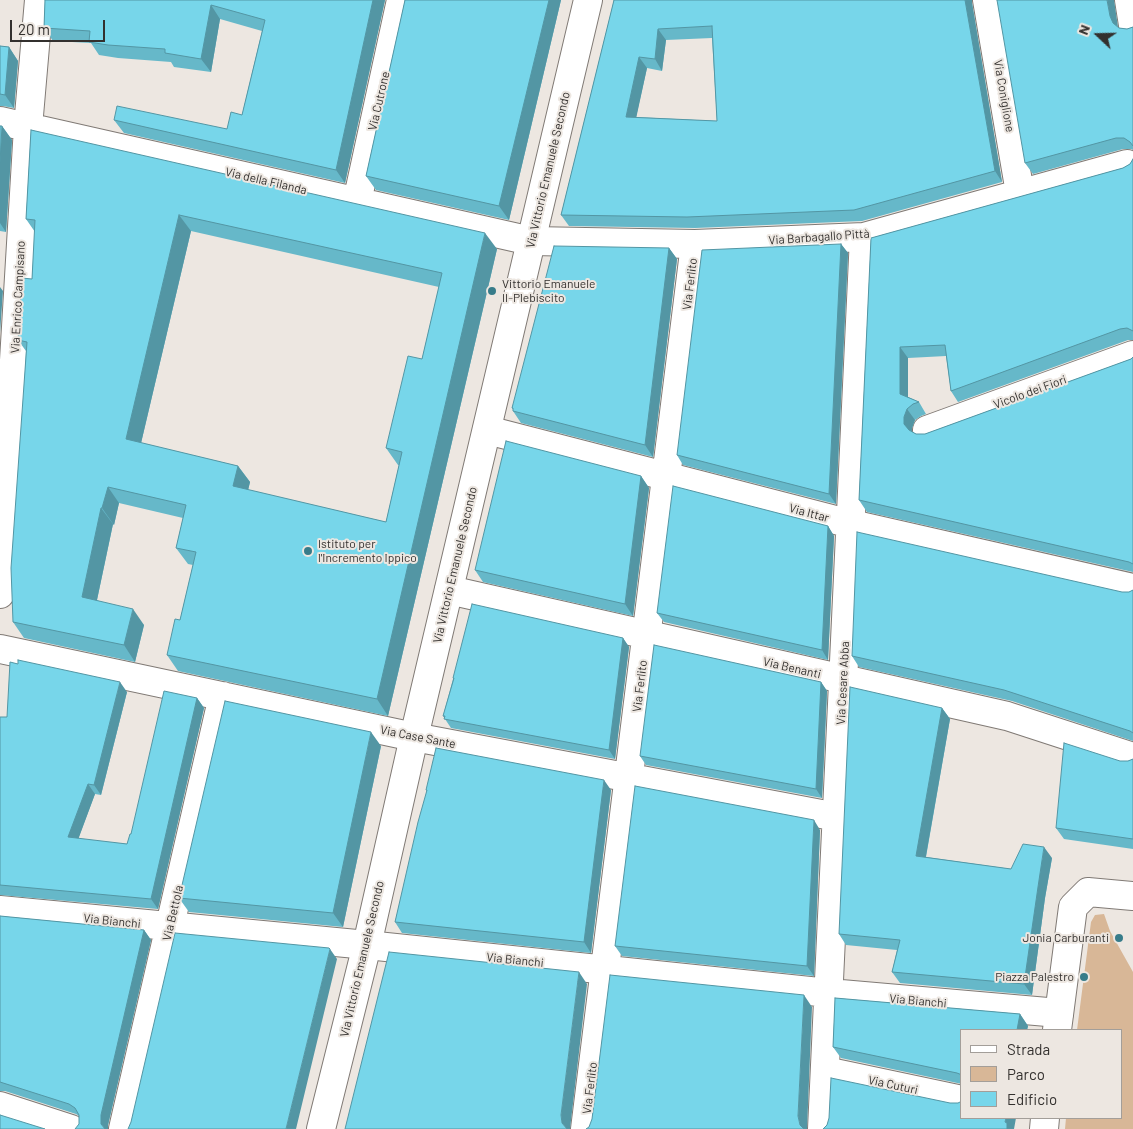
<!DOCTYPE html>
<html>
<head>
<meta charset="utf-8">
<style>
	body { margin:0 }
	#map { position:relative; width:1133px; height:1129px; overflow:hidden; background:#ede7e1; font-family:Barlow,sans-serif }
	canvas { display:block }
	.legend { position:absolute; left:960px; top:1029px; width:162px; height:90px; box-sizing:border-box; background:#ede7e1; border:1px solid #a39e99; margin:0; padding:6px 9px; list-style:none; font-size:15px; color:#33302e }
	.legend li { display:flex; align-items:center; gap:10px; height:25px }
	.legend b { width:25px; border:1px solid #a39e99 }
	.north { position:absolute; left:1073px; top:10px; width:50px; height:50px; -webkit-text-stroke:4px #ede7e1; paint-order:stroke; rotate:291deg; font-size:14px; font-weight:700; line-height:20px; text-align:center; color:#33302e }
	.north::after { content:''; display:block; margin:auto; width:18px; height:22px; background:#33302e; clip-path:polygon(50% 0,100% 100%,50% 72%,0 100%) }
	.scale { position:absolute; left:10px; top:20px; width:95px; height:22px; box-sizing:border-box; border:2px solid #33302e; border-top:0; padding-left:6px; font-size:15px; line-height:18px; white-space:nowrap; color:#33302e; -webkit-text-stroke:4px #ede7e1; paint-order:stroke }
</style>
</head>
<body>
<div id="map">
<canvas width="1133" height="1129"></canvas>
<ul class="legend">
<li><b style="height:6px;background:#fff"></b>Strada</li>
<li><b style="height:14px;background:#d8b797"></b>Parco</li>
<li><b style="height:14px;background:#77d6ea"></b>Edificio</li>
</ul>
<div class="north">N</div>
<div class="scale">20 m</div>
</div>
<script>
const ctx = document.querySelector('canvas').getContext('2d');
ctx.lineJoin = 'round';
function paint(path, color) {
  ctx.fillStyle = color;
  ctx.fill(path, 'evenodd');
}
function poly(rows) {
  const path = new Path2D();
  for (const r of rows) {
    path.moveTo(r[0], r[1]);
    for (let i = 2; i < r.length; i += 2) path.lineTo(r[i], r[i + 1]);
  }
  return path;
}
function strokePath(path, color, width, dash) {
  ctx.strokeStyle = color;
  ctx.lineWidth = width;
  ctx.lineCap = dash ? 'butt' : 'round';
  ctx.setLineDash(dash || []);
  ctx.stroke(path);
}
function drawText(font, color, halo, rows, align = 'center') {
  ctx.font = font + ' Barlow,sans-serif';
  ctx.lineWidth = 4;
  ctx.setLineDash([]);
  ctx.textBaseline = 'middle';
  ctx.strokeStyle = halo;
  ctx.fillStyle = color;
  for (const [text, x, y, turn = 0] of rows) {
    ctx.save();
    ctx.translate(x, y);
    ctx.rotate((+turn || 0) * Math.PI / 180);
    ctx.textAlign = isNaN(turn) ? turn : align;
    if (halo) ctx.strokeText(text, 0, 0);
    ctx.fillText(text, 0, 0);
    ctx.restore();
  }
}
paint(poly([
	[1104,914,1110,931,1133,972,1133,1129,1065,1129,1066,1118,1122,1118,1122,1030,1077,1030,1091,922,1095,915]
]), '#d8b797');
const minor = poly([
	[987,0,1020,193],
	[1129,0,1133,25],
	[0,121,531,241,695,244,864,237,1127,164],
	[357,202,401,0],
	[487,430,851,524,1133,588],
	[927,430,1133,355],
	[449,590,1007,716,1133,757],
	[0,594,28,127,39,0],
	[0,649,414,737,837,817],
	[0,910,367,945,829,993,1059,1013],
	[825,1071,962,1100],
	[0,1106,71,1129],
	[123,1129,223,696],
	[585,1129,695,244],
	[822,1129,864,237]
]);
const major = poly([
	[1057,1030,1073,907,1088,892,1133,896],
	[321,1129,367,945,414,737,588,0],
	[1044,1129,1045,1118]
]);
strokePath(minor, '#807a75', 30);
strokePath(major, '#807a75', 30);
strokePath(minor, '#fff', 28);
strokePath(major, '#fff', 28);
paint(poly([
	[45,0,385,0,345,183,124,133,114,120,227,129,242,115,262,31,220,19,211,72,174,67,171,62,118,58,99,55,91,43,53,41,44,28],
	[405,0,561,0,509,220,376,190,366,176],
	[614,0,972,0,972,3,1002,182,862,221,695,228,569,226,561,215],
	[712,38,717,121,636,117,647,68,662,71,666,40],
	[1114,2,1117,27,1119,28,1127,29,1133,27,1133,150,1131,149,1123,149,1033,174,1025,163],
	[0,46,9,47,18,61,14,108,3,106,0,106],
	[0,126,2,126,12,140,6,232,0,231],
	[31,130,497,249,388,716,178,671,167,655,180,620,193,565,188,564,176,548,183,518,119,503,114,525,113,524,97,600,144,625,135,662,24,638,13,622,26,351,18,340,32,279,35,232,26,219],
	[191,231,439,287,422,359,386,448,398,465,399,465,386,522,248,490,250,482,238,466,141,443],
	[1133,159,1133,340,1128,340,958,402,951,391,946,356,908,358,908,397,919,402,926,414,921,416,915,420,912,428,912,432,916,434,925,434,1131,359,1133,357,1133,572,867,512,859,500,871,238,1123,168,1130,164],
	[841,244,848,253,836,504,683,465,677,455],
	[669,248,677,259,653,457,521,423,513,411,513,409,512,408],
	[641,476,649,488,633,616,483,582,475,570],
	[828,526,834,536,828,660,664,622,657,613],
	[1133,590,1133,741,1012,701,859,667,852,656,1122,592,1129,592],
	[623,638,629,647,615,759,451,728,443,716,453,679,453,678],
	[821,682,827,691,822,798,646,765,640,756],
	[127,692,101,795,95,794,78,839,127,844,131,834,197,698,204,708,158,909,0,895,0,717,7,717],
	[942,708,950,719,926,857,1011,869,1052,858,1045,898,1032,995,900,983,892,972,897,950,846,945,839,934],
	[381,746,343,927,189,912,179,898],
	[1133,759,1133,849,1064,839,1056,828,1120,761,1128,761],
	[426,790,611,790,591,953,402,933,395,922,427,791],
	[820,830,814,976,622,956,615,946],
	[0,916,144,930,151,940,108,1125,79,1124,79,1116,76,1114,5,1091,0,1091],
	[835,998,1020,1014,1028,1026,1027,1030,962,1030,962,1084,841,1058,833,1047]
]), '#66b8c9');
paint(poly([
	[373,0,385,0,345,183,336,170],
	[549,0,561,0,509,220,499,206],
	[965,0,972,0,972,3,1002,182,995,171],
	[1107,0,1114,0,1118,27,1113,23,1110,16],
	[211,5,220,19,211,72,201,59],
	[658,29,666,40,662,71,655,59],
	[9,47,18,61,14,108,5,95],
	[639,57,647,68,634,128,626,117],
	[2,126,12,140,6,232,0,223,0,163],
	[179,215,191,231,138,456,126,439],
	[485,233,497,249,388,716,377,699],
	[841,244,848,253,836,504,829,494],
	[669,248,677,259,653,457,645,445],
	[0,287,3,291,0,333],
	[900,347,908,358,908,405,900,394],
	[907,409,915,420,912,428,912,435,904,424,904,417],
	[238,466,250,482,245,503,233,486],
	[641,476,649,488,633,616,625,604],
	[108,487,119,503,114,525,102,508],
	[101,508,113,524,94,614,82,597],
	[828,526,834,536,828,660,822,650],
	[133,609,144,625,135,662,124,645],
	[623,638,629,647,615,759,609,750],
	[120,682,127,692,101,795,94,785],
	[821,682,827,691,822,798,816,789],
	[197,698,204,708,158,909,151,899],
	[942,708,950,719,924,867,916,856],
	[371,732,381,746,343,927,333,913],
	[604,780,611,790,591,953,584,942],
	[88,784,95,794,75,848,68,837],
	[814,820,820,830,814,976,807,966],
	[1044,847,1052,858,1045,898,1032,995,1024,984,1038,887],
	[144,930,151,940,108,1125,108,1129,105,1129,101,1124,101,1115],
	[330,949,337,959,296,1129,286,1129],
	[579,972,587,984,570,1129,567,1129,562,1123,561,1115],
	[804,995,812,1007,807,1129,803,1129,800,1125,798,1116],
	[1020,1014,1028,1026,1027,1030,1017,1030],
	[1006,1118,1016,1118,1014,1129,1007,1129,1005,1122]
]), '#5396a4');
const building = poly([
	[45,0,373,0,336,170,114,120,117,106,227,129,231,112,242,115,265,20,211,5,201,59,165,53,165,49,108,45,89,42,90,31,44,28,45,0],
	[405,0,549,0,499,206,366,176,405,0],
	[614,0,965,0,995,171,854,210,687,217,561,215,614,0],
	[712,26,717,121,626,117,639,57,655,59,658,29,712,26],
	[997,0,1107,0,1110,16,1113,23,1119,28,1127,29,1133,27,1133,146,1130,142,1124,138,1116,138,1025,163,997,0],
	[0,46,9,47,5,95,0,94,0,46],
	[0,126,2,126,0,163,0,126],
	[31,130,485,233,377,699,167,655,175,619,180,620,196,552,176,548,186,505,108,487,102,508,101,508,82,597,133,609,124,645,13,622,11,568,27,342,18,340,22,278,32,279,35,220,26,219,31,130],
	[179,215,442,273,422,359,408,356,386,448,402,452,386,522,233,486,238,466,126,439,179,215],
	[1133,159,1133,331,1127,328,1120,329,951,391,945,345,900,347,900,394,919,402,913,404,907,409,904,417,904,424,909,430,916,434,925,434,1131,359,1133,357,1133,564,1129,562,859,500,871,238,1123,168,1130,164,1133,159],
	[841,244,829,494,677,455,702,250,841,244],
	[554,246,669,248,645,445,513,411,513,408,512,408,554,246],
	[506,441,641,476,625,604,475,570,506,441],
	[673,486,828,526,822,650,657,613,673,486],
	[857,532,1122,592,1129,592,1133,590,1133,733,1130,731,1004,690,852,656,857,532],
	[472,604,623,638,609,750,444,719,445,716,443,716,454,678,453,678,472,604],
	[654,645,821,682,816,789,640,756,654,645],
	[18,660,120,682,94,785,88,784,68,837,127,844,130,834,131,834,164,691,197,698,151,899,0,885,0,717,7,717,10,662,18,664,18,660],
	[850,687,942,708,916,856,1011,869,1023,844,1044,847,1038,887,1024,984,892,972,900,940,839,934,850,687],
	[225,701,371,732,333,913,179,898,225,701],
	[1064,743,1120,761,1128,761,1133,759,1133,839,1056,828,1064,743],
	[436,748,604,780,584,942,395,922,418,822,427,790,426,790,436,748],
	[635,786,814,820,807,966,615,946,635,786],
	[0,916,144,930,101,1115,101,1124,105,1129,75,1129,79,1124,79,1115,75,1108,69,1104,0,1082,0,916],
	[175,933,329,948,330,949,286,1129,128,1129,131,1122,175,933],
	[389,952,579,972,561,1115,562,1123,567,1129,345,1129,389,952],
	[610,975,804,995,798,1116,800,1125,804,1129,586,1129,589,1127,592,1119,610,975],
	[835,998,1020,1014,1017,1030,962,1030,962,1075,957,1073,833,1047,835,998],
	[831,1078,950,1103,958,1103,962,1101,962,1118,1006,1118,1005,1122,1007,1123,1007,1129,823,1129,827,1125,829,1118,831,1078],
	[0,1115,45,1129,0,1129,0,1115]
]);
paint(building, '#77d6ea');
strokePath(building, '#5396a4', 1);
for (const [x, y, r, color] of [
	[492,291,5,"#377c8a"],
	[308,551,5,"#377c8a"],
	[1119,938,5,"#377c8a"],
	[1084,977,5,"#377c8a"]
]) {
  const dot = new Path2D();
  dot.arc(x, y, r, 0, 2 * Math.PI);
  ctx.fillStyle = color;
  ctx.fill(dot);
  strokePath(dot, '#ede7e1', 2);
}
drawText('12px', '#33302e', '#ede7e1', [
	["Via Coniglione",1004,96,80],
	["Via Cutrone",379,101,-77],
	["Via Vittorio Emanuele Secondo",548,170,-77],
	["Via della Filanda",266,181,13],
	["Via Barbagallo Pittà",819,237,-4],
	["Via Ferlito",690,284,-83],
	["Via Enrico Campisano",18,297,-87],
	["Vicolo dei Fiori",1030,392,-20],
	["Via Ittar",809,513,15],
	["Via Vittorio Emanuele Secondo",455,565,-77],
	["Via Benanti",792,668,13],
	["Via Cesare Abba",843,683,-87],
	["Via Ferlito",640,686,-83],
	["Via Case Sante",418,737,11],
	["Via Bettola",173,913,-77],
	["Via Bianchi",112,921,6],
	["Via Vittorio Emanuele Secondo",362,959,-77],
	["Via Bianchi",515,960,6],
	["Via Bianchi",918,1001,5],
	["Via Cuturi",893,1085,12],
	["Via Ferlito",590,1088,-83]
]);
drawText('12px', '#33302e', '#ede7e1', [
	["Vittorio Emanuele",502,284],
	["II-Plebiscito",502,298],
	["Istituto per",318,544],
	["l'Incremento Ippico",318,558],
	["Jonia Carburanti",1109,938,"right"],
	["Piazza Palestro",1074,977,"right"]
], 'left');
</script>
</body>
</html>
